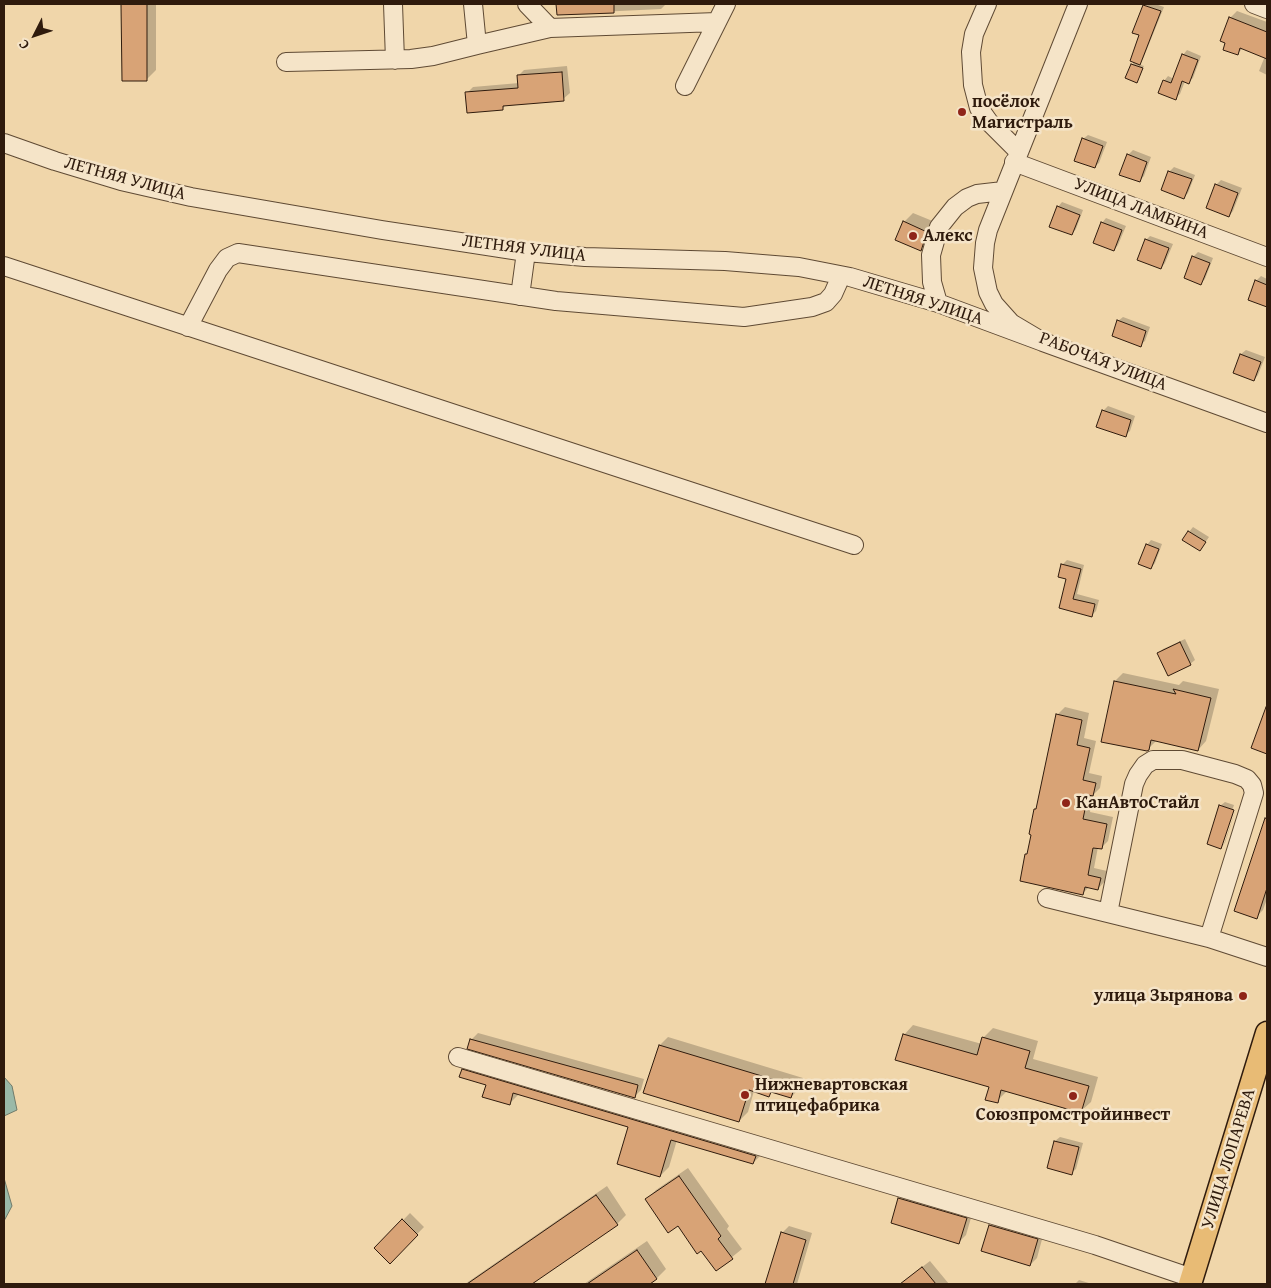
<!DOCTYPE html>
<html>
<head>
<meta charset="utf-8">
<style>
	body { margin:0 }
	#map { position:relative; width:1271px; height:1288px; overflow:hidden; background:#f0d6aa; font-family:"Gentium Book Plus",serif }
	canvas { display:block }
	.frame { position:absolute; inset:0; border:5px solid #2f1b0d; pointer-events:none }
	.north { position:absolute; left:10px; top:10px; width:50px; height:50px; -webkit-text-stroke:4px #f5e4c8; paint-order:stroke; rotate:229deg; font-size:14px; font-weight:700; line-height:20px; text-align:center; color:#2f1b0d }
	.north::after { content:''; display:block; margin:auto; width:18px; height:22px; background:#2f1b0d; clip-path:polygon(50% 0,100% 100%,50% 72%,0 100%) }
</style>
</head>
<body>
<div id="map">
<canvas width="1271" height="1288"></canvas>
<div class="frame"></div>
<div class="north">С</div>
</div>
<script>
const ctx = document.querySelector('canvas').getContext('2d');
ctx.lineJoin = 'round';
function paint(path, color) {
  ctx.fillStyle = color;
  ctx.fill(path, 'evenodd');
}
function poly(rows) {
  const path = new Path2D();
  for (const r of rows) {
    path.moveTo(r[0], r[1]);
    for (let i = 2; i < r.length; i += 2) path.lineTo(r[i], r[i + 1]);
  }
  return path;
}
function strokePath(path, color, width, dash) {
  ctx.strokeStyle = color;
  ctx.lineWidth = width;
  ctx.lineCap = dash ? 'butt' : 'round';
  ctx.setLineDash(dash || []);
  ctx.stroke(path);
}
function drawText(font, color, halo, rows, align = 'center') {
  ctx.font = font + ' "Gentium Book Plus",serif';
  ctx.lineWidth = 5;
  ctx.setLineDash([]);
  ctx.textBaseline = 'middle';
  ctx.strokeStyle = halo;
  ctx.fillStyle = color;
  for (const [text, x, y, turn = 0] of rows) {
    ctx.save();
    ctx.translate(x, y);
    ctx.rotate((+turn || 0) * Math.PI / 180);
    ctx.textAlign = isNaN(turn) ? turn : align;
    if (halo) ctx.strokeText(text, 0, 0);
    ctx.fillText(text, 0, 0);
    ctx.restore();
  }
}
const water = poly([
	[4,1077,12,1086,17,1110,4,1116,4,1077],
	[4,1178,12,1206,4,1221,4,1178]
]);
paint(water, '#9ab9a8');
strokePath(water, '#6f7a6a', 1);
paint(poly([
	[123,4,156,4,156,70,147,79,123,79],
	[557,4,666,4,661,9,558,14],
	[1145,4,1155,4,1164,7,1143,59,1138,64,1144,66,1137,81,1132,65,1135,61,1141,35,1134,32],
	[1237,11,1267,22,1267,75,1259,71,1265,56,1243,48,1237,54,1227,42,1230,18],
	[1187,50,1201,56,1193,78,1188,82,1185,81,1180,94,1175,98,1164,81,1168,76,1174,79,1183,55],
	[567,66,570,93,563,99,507,104,502,109,467,93,473,87,519,83,518,76,524,70],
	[1088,135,1107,142,1099,163,1094,167,1083,139],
	[1133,150,1151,157,1144,176,1139,181,1128,155],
	[1174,167,1195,175,1188,193,1184,197,1169,172],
	[1221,180,1242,188,1233,211,1229,216,1216,185],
	[1062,202,1083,210,1076,229,1072,234,1058,207],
	[913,213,935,222,930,240,921,249,904,222],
	[1106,218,1126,226,1118,245,1114,250,1102,223],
	[1150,236,1173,244,1165,263,1161,268,1146,240],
	[1198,252,1213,258,1205,279,1201,283,1193,257],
	[1261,276,1267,279,1267,306,1250,299,1256,281],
	[1123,317,1150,327,1145,341,1140,345,1118,321],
	[1246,350,1265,357,1258,375,1254,380,1241,354],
	[1108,406,1135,416,1130,431,1125,435,1103,411],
	[1193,527,1209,537,1200,550,1189,532],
	[1151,540,1162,544,1155,563,1151,568,1147,545],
	[1067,560,1084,565,1077,594,1099,600,1096,611,1092,615,1060,607,1067,578,1062,565],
	[1185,639,1195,660,1190,664,1159,653,1163,649],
	[1123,673,1179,685,1183,681,1219,689,1206,741,1198,750,1157,740,1148,749,1115,681],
	[1065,707,1089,713,1084,738,1096,741,1089,773,1102,776,1100,788,1094,794,1090,812,1113,817,1108,841,1101,848,1098,847,1094,868,1107,871,1105,881,1098,889,1089,887,1083,893,1029,852,1035,809,1038,806,1057,715],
	[1225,802,1234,805,1221,844,1224,844,1237,806,1225,843,1221,847,1220,806],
	[1267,817,1267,899,1263,910,1256,917,1236,910],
	[913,1025,982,1044,983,1038,993,1028,1038,1041,1033,1059,1098,1077,1091,1102,1081,1111,1007,1091,997,1101,991,1086,904,1035],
	[478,1033,644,1079,641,1090,634,1097,471,1040],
	[668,1037,803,1078,800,1088,791,1097,773,1091,769,1095,754,1091,748,1112,739,1121,660,1045],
	[472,1061,762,1154,753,1163,677,1140,669,1167,660,1176,629,1126,519,1094,509,1104,487,1084,463,1070],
	[1060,1137,1083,1143,1076,1169,1071,1173,1055,1141],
	[688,1168,729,1226,727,1229,742,1249,716,1270,701,1249,678,1224,647,1199,656,1190],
	[607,1186,626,1215,617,1224,530,1284,465,1284],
	[907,1192,973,1211,966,1235,959,1242,900,1199],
	[410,1213,424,1227,390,1262,376,1248],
	[997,1219,1044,1232,1037,1258,1030,1265,990,1226],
	[789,1226,812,1233,797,1284,766,1284,782,1233],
	[647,1241,666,1269,657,1278,648,1284,584,1284],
	[930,1261,949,1284,900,1284],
	[1079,1280,1092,1284,1075,1284]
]), '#0003');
const building = poly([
	[121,4,147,4,147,81,122,81,121,4],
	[556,4,614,4,614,13,557,15,556,4],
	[1143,5,1161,11,1140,65,1130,61,1139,35,1132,33,1143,5],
	[1229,17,1267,32,1267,59,1240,48,1238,55,1223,50,1225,43,1220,41,1229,17],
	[1182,54,1198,60,1189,84,1182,81,1176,100,1158,93,1163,80,1171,83,1182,54],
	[1131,64,1143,68,1137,83,1125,78,1131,64],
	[562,72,564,101,503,106,503,110,467,113,465,92,518,88,517,75,562,72],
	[1082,138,1103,146,1095,168,1074,161,1082,138],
	[1127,154,1147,162,1140,182,1119,175,1127,154],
	[1168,171,1192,179,1184,199,1161,190,1168,171],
	[1215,184,1238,193,1229,217,1206,208,1215,184],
	[1057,206,1080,215,1072,235,1049,227,1057,206],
	[903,221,927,232,921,251,895,240,903,221],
	[1101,222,1122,230,1114,251,1093,243,1101,222],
	[1145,239,1169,248,1161,269,1137,260,1145,239],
	[1192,256,1210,263,1201,285,1184,278,1192,256],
	[1255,280,1267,285,1267,307,1248,300,1255,280],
	[1117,320,1146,331,1141,347,1112,336,1117,320],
	[1240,354,1261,362,1254,381,1233,373,1240,354],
	[1102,410,1131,420,1126,437,1096,427,1102,410],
	[1188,531,1206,542,1200,551,1182,540,1188,531],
	[1146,544,1159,549,1151,569,1138,564,1146,544],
	[1061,564,1081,569,1073,599,1095,604,1092,617,1059,608,1066,579,1058,577,1061,564],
	[1180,642,1191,665,1168,676,1157,653,1180,642],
	[1114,681,1176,694,1173,689,1211,698,1198,751,1151,740,1149,750,1147,751,1101,742,1114,681],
	[1266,707,1267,707,1267,754,1251,748,1266,707],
	[1056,714,1082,720,1077,745,1090,748,1083,780,1096,783,1093,796,1088,795,1083,819,1107,824,1102,849,1093,848,1088,875,1101,878,1098,890,1085,887,1083,895,1020,881,1025,854,1027,854,1031,835,1029,834,1034,809,1036,809,1056,714],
	[1219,805,1234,810,1221,849,1207,844,1219,805],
	[1265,818,1267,819,1267,888,1257,919,1234,911,1265,818],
	[903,1034,977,1055,982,1037,1030,1051,1025,1068,1089,1086,1081,1113,1001,1090,998,1103,985,1100,989,1087,895,1060,903,1034],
	[470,1039,638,1085,635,1098,467,1049,470,1039],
	[659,1045,795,1086,791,1098,771,1092,769,1097,749,1090,739,1122,643,1093,659,1045],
	[462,1069,756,1156,753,1164,671,1140,660,1177,617,1164,628,1127,513,1093,510,1105,482,1097,486,1085,459,1077,462,1069],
	[1054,1141,1079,1147,1072,1175,1047,1168,1054,1141],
	[679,1176,721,1236,718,1239,733,1259,716,1271,701,1251,697,1254,678,1226,668,1233,645,1199,679,1176],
	[596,1195,618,1225,532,1284,467,1284,596,1195],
	[898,1198,967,1218,959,1244,891,1223,898,1198],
	[402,1219,418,1235,390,1264,374,1248,402,1219],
	[989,1225,1038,1239,1030,1266,981,1251,989,1225],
	[781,1232,806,1240,793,1284,765,1284,781,1232],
	[637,1250,657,1279,650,1284,587,1284,637,1250],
	[922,1267,936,1284,900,1284,922,1267]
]);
paint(building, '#d8a376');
strokePath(building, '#2f1b0d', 1);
const minor = poly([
	[393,4,395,60],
	[473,4,477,45,550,28],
	[527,4,550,28,717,22],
	[987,4,974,34,971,52,973,85,979,108,989,122,1018,151],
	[1078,4,988,230,985,243,983,268,988,292,994,304,1011,323,1043,342,1267,423],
	[1254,4,1267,9],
	[286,62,411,59,433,56,477,45],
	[685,86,726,4],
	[4,143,55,161,121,181,191,197,382,230,526,252,585,257,725,261,799,267,850,277,938,303,1043,342],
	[1014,162,1267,257],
	[4,266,854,545],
	[520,296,526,252],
	[938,303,932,282,931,255,939,227,955,207,967,198,977,194,1003,191],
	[188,327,218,270,227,258,238,253,556,301,744,317,812,307,826,302,833,294,841,276],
	[1047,898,1209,938,1267,957],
	[1108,913,1134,784,1138,775,1145,765,1153,760,1182,760,1235,774,1247,779,1252,785,1254,793,1209,938],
	[458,1057,1095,1245,1192,1278]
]);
const major = poly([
	[1190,1284,1267,1033]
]);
strokePath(minor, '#5f4a34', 20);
strokePath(major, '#2f1b0d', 25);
strokePath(minor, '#f5e4c8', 18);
strokePath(major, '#e8bb75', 22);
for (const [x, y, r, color] of [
	[962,112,5,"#8f2418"],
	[913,236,5,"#8f2418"],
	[1066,803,5,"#8f2418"],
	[1243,996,5,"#8f2418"],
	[745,1095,5,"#8f2418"],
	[1073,1096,5,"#8f2418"]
]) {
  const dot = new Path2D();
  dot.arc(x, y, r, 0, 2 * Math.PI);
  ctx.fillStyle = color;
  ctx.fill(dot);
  strokePath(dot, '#f5e4c8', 2);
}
drawText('bold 18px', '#2f1b0d', '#f5e4c8', [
	["посёлок",972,102],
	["Магистраль",972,123],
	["Алекс",923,236],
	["КанАвтоСтайл",1076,803],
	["улица Зырянова",1233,996,"right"],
	["Нижневартовская",755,1085],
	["птицефабрика",755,1106],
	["Союзпромстройинвест",1073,1115,"center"]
], 'left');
drawText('18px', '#2f1b0d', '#f5e4c8', [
	["ЛЕТНЯЯ УЛИЦА",125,179,15],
	["УЛИЦА ЛАМБИНА",1141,209,21],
	["ЛЕТНЯЯ УЛИЦА",524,249,7],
	["ЛЕТНЯЯ УЛИЦА",923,301,18],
	["РАБОЧАЯ УЛИЦА",1103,362,21],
	["УЛИЦА ЛОПАРЕВА",1229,1159,-73]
]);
</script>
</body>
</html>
